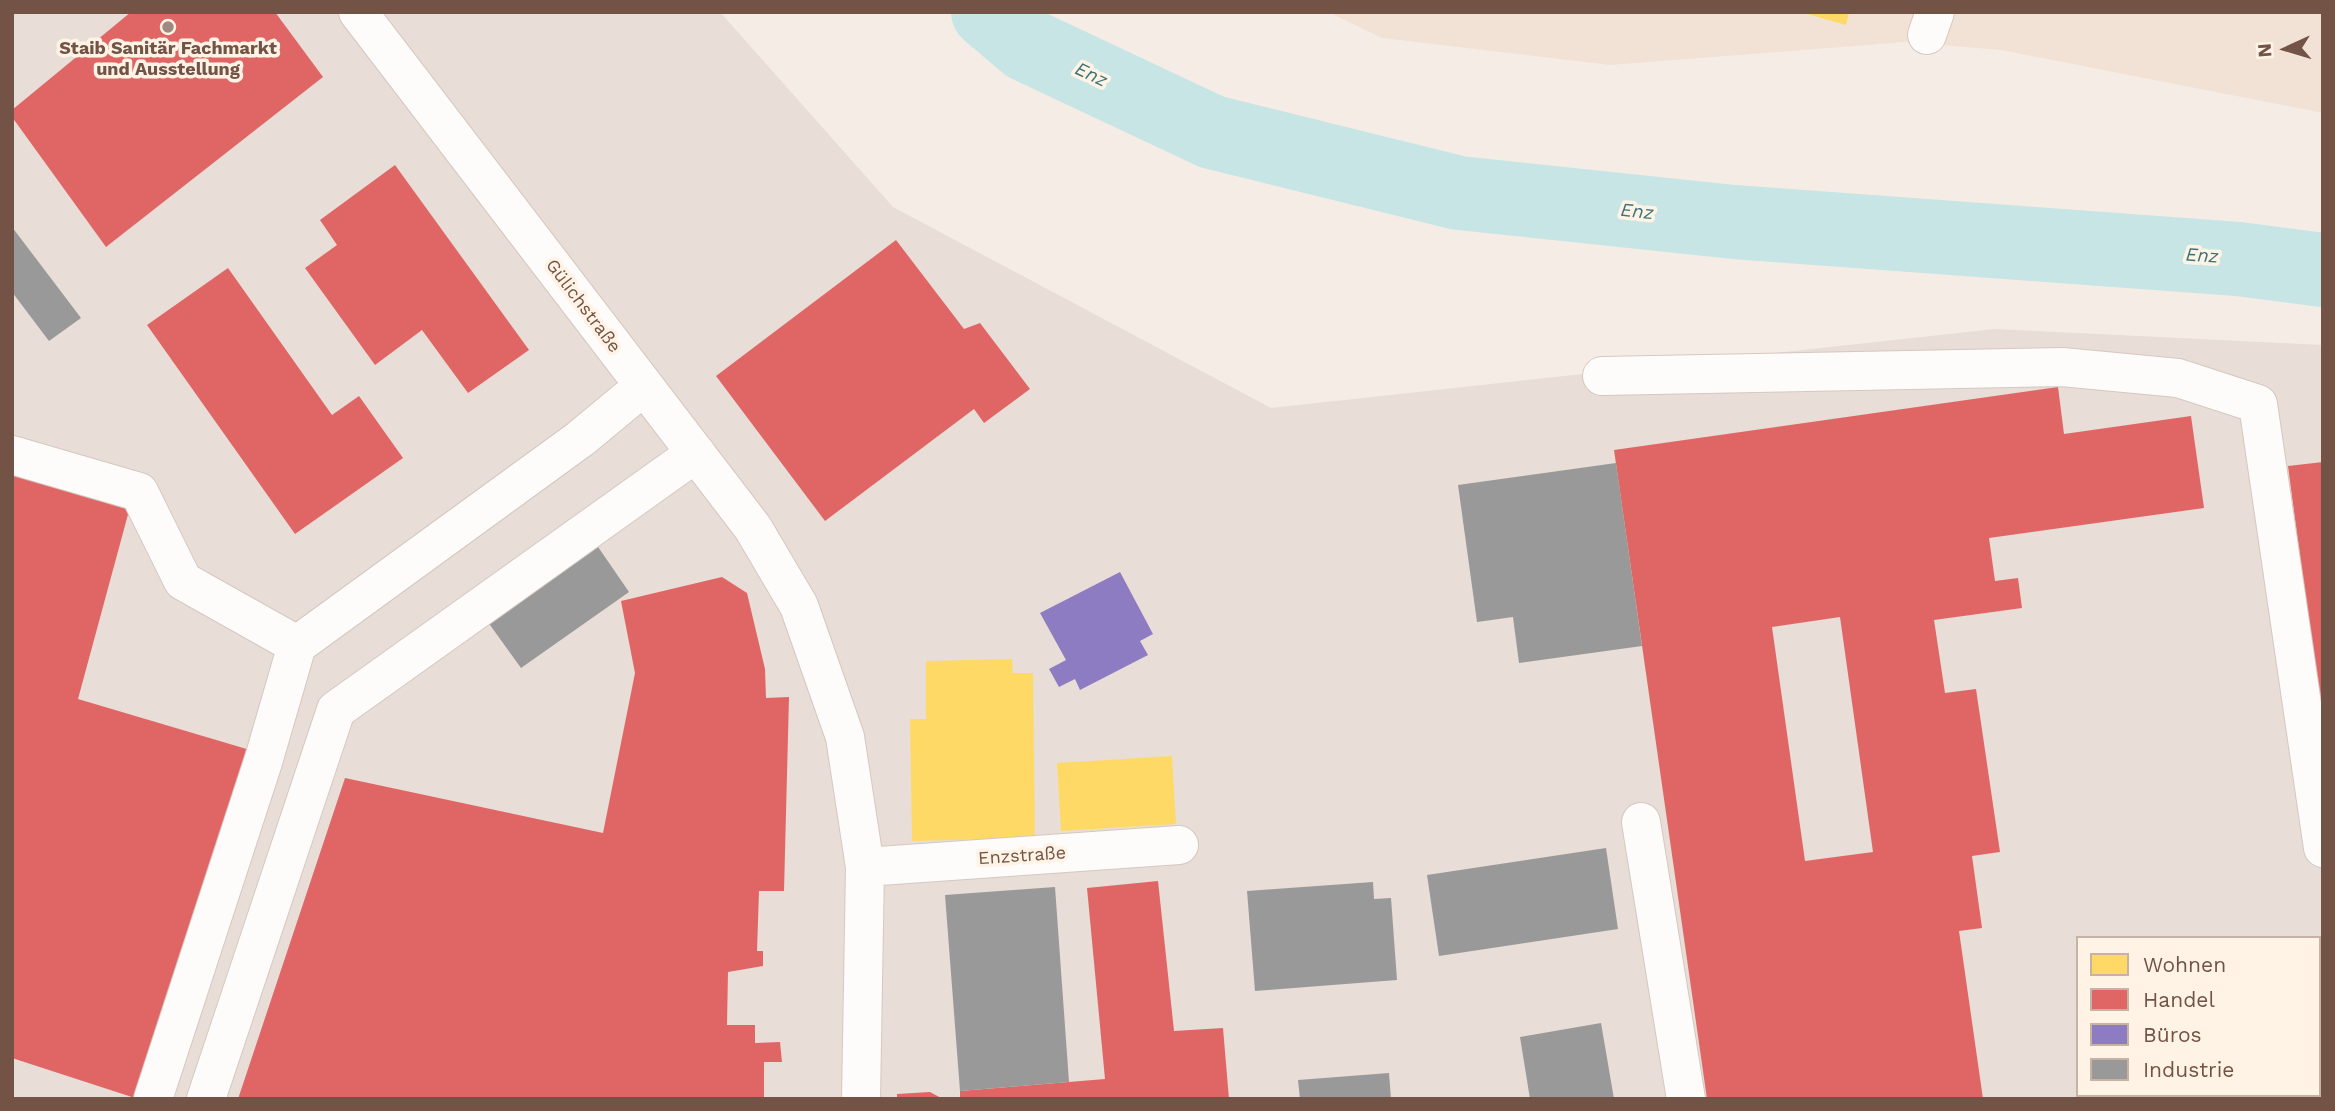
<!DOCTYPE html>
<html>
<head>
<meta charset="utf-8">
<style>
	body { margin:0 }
	#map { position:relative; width:2335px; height:1111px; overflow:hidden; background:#f5ede5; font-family:"Work Sans",sans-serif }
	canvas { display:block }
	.frame { position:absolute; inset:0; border:14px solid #725346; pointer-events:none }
	.legend { position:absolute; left:2076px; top:936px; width:245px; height:161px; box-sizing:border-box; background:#fff3e5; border:2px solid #c7b3a5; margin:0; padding:9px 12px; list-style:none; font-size:21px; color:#725346 }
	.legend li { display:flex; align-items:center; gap:14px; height:35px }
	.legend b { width:35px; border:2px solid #c7b3a5 }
	.north { position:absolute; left:2251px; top:14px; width:70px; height:70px; -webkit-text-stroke:5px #fff3e5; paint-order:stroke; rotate:266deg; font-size:19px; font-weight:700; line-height:28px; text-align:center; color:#725346 }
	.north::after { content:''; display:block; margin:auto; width:24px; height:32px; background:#725346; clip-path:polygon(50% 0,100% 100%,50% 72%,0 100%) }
</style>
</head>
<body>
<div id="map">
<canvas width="2335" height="1111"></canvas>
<div class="frame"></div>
<ul class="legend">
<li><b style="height:19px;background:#ffd966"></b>Wohnen</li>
<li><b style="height:19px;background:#e06666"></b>Handel</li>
<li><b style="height:19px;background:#8e7cc3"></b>Büros</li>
<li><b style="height:19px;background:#999"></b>Industrie</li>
</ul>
<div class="north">N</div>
</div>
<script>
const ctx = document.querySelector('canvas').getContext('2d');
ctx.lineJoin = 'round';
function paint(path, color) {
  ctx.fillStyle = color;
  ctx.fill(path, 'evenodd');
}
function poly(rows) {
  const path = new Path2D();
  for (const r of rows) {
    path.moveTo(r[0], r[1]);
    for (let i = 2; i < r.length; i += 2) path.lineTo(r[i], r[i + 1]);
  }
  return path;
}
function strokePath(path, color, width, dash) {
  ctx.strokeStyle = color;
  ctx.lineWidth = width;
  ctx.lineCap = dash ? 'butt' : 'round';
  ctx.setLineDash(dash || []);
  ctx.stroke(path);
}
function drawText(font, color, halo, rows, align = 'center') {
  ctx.font = font + ' "Work Sans",sans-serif';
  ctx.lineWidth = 7;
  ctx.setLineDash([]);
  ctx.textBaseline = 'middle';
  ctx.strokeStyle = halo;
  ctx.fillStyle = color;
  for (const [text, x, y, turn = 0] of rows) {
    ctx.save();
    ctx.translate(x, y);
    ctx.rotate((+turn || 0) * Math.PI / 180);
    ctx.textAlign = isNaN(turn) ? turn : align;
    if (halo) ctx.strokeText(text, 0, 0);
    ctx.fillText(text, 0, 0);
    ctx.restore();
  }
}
paint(poly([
	[1328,12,2323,12,2323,113,2001,50,1906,42,1610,65,1382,38]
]), '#f1e2d5');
paint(poly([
	[12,12,720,12,893,207,1271,408,1995,329,2323,345,2323,1099,12,1099],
	[2078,938,2319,938,2319,1095,2078,1095]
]), '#e8ddd7');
paint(poly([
	[1800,12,1849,12,1846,25],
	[1012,659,1013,673,1033,673,1035,838,912,841,910,719,926,719,926,661],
	[1172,756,1176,824,1061,831,1057,763]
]), '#ffd966');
paint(poly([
	[131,12,275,12,323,77,106,247,12,117,12,110],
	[395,165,529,350,468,393,422,330,375,365,305,268,337,245,320,220],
	[896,240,964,329,980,323,1030,389,984,423,974,409,825,521,716,376],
	[228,268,332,415,359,396,403,458,295,534,147,325],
	[2058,387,2064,434,2191,416,2204,508,1989,538,1995,581,2018,578,2022,608,1934,620,1945,693,1976,689,2000,852,1972,856,1982,928,1959,931,1983,1099,1707,1099,1614,450],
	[1840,617,1873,852,1805,861,1772,627],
	[2323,462,2323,715,2321,715,2288,466],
	[12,469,130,507,78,699,250,750,138,1099,12,1058],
	[722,577,747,593,765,669,766,698,789,697,784,891,759,891,757,951,763,951,763,966,728,972,727,1025,755,1025,755,1043,780,1042,782,1062,764,1062,764,1099,238,1099,345,778,603,833,635,673,621,601],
	[1158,881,1174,1031,1223,1028,1229,1099,960,1099,960,1091,1105,1079,1087,888],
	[930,1092,943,1099,897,1099,897,1094]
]), '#e06666');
paint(poly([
	[1120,572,1153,634,1140,641,1148,655,1080,690,1075,679,1059,687,1049,669,1066,660,1040,613]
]), '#8e7cc3');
paint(poly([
	[12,227,81,318,49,341,12,292],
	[1616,463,1642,646,1519,663,1513,617,1477,622,1458,485],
	[594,541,629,592,521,668,485,618],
	[1606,848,1618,929,1439,956,1427,875],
	[1373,882,1374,899,1391,898,1397,980,1255,991,1247,891],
	[1055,887,1069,1082,960,1091,945,895],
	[1601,1023,1614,1099,1530,1099,1520,1037],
	[1389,1073,1391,1099,1300,1099,1298,1080]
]), '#999');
strokePath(poly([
	[988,12,1027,45,1212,132,1459,193,1734,222,2238,259,2323,270]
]), '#c7e5e5', 74);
const minor = poly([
	[358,12,753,528,799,606,845,737,865,867,861,1099],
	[1927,35,1935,12],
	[1602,376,2062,367,2178,378,2258,404,2323,848],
	[12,455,139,492,183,581,297,645],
	[1641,822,1686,1099],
	[865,867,1179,845],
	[2166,1095,2167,1099],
	[153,1099,263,762,297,645,580,439,644,386],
	[206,1099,336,710,696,453]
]);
strokePath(minor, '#d4c8c0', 40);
strokePath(minor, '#fefcfb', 38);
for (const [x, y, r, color] of [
	[168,27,7,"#a0897e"]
]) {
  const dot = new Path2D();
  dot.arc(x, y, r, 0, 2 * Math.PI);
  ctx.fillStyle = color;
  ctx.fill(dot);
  strokePath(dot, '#fff3e5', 2.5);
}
drawText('bold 18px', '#725346', '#fff3e5', [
	["Staib Sanitär Fachmarkt",168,49],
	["und Ausstellung",168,70]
]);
drawText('18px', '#725346', '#fff3e5', [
	["Gülichstraße",583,306,53],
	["Enzstraße",1022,856,-4]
]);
drawText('italic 19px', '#3a7378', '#fff3e5', [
	["Enz",1091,75,25],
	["Enz",1637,212,6],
	["Enz",2202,256,4]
]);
</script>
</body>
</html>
